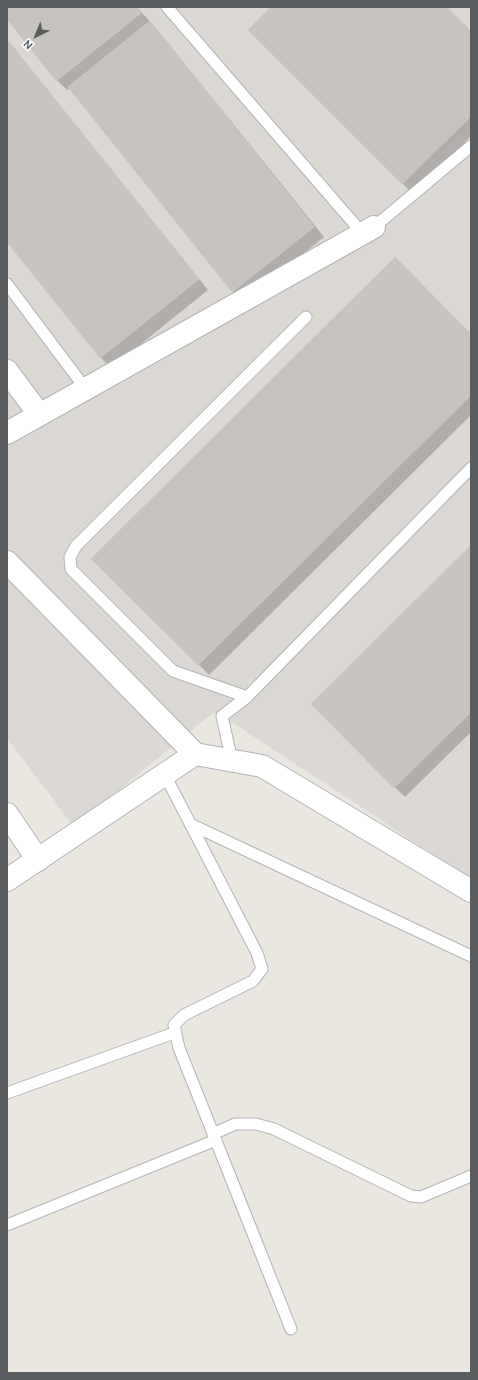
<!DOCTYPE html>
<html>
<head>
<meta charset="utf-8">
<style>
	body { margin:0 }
	#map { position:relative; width:478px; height:1380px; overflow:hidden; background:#eae7e0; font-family:Cabin,sans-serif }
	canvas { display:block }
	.frame { position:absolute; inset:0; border:8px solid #595d5f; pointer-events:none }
	.north { position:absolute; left:16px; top:16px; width:40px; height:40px; -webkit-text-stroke:3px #fff; paint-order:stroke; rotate:223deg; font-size:11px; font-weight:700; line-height:16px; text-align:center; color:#595d5f }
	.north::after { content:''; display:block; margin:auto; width:14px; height:18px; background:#595d5f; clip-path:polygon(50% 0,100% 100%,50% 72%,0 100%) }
</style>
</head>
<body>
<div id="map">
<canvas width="478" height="1380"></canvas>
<div class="frame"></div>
<div class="north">N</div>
</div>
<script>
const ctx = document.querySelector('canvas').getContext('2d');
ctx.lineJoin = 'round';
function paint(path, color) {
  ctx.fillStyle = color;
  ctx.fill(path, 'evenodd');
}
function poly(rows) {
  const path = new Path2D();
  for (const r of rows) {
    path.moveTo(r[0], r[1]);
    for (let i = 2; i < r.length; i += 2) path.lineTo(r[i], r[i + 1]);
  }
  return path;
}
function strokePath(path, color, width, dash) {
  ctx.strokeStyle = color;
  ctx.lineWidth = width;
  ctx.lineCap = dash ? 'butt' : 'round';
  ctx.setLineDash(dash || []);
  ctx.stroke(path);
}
paint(poly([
	[7,7,471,7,471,879,222,716,213,713,74,827,7,738]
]), '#dcd9d5');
paint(poly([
	[7,7,137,7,160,33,324,237,243,302,232,291,70,88,67,90,57,80,7,18],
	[273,7,446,7,471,32,471,136,413,194,250,30],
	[7,39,208,290,111,368,100,357,7,240],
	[471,335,471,415,209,675,93,558],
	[471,546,471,732,405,797,312,704]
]), '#0003');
const building = poly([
	[7,7,136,7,141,13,56,81,7,19,7,7],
	[271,7,447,7,471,31,471,116,402,184,248,30,271,7],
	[150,21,314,227,232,292,68,87,150,21],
	[7,40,199,279,100,358,7,242,7,40],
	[395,257,471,334,471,395,198,665,91,559,395,257],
	[471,545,471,712,394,788,311,704,471,545]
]);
paint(building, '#c7c4bf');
strokePath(building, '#cec8c0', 1);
const lane = poly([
	[167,7,363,234],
	[374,227,471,146],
	[7,284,85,388],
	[247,697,173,671,71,569,70,557,76,546,306,317],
	[232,761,222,716,247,697,471,468],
	[165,775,257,953,262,969,253,981,184,1015,174,1025,179,1048,291,1329],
	[190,824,471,956],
	[7,1093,174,1033],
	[213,1134,235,1124,256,1124,274,1129,411,1196,421,1197,471,1176],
	[7,1225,216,1140]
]);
const street = poly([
	[7,371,39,414],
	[7,433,374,227],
	[7,562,195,754],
	[7,814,38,860]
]);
const secondary = poly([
	[7,880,195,754,262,766,471,891]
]);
strokePath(lane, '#b1b3b7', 13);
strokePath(street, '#b1b3b7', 24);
strokePath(secondary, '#b0b4b6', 24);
strokePath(lane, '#fff', 11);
strokePath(street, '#fff', 22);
strokePath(secondary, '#fff', 22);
</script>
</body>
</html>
